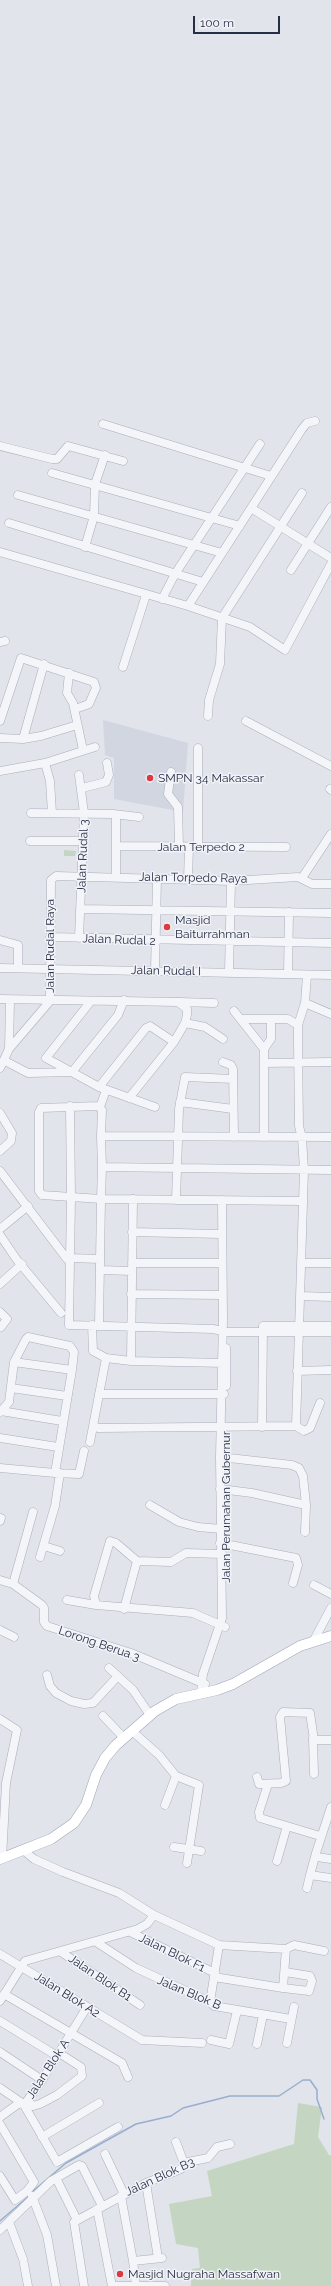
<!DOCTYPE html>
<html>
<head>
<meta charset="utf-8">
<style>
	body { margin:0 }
	#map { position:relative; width:331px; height:2286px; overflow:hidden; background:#e1e4eb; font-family:Raleway,sans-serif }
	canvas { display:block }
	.scale { position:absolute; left:193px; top:16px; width:87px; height:18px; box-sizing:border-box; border:2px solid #272f45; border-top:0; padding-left:5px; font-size:12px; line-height:14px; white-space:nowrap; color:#272f45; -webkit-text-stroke:3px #f1f3f8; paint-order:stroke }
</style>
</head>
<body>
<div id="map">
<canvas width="331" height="2286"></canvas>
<div class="scale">100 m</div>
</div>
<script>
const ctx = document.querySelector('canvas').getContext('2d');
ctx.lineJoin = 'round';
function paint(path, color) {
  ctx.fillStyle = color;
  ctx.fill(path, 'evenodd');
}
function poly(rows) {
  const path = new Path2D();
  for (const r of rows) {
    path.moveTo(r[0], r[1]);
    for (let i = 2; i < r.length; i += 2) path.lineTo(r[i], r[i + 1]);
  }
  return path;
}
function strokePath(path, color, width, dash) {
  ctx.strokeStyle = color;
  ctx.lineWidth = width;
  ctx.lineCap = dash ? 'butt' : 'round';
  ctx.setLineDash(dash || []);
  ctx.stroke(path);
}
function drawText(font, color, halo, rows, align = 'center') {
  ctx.font = font + ' Raleway,sans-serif';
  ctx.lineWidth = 3;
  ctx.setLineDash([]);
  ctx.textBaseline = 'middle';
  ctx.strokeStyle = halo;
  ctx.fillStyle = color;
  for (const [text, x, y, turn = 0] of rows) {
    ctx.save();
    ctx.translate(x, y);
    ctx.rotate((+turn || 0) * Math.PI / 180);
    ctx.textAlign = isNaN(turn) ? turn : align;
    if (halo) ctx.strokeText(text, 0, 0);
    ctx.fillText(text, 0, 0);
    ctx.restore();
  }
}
paint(poly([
	[103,720,188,743,183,812,114,799,114,758,105,755]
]), '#d2d6e0');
paint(poly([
	[64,850,76,851,75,856,64,856],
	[298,2103,322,2107,318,2137,329,2155,331,2156,331,2286,191,2286,192,2269,200,2268,198,2248,176,2244,169,2204,212,2196,207,2171,294,2144]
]), '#c4d6c1');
strokePath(poly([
	[32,2192,66,2163,136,2124,171,2116,183,2108,230,2096,279,2096,303,2080,310,2080,317,2090,317,2099,324,2119],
	[0,2221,28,2197]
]), '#98adcf', 1.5);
const minor = poly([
	[103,424,271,476],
	[0,446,52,459,57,459,68,446,123,461],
	[52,473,240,526],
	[18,495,222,553],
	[251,508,331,558],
	[9,523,203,582],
	[85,547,94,516,95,484,105,455],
	[0,552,188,606,250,627,285,650,331,564],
	[291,570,331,507],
	[162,599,175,574,260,444],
	[188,606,302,429,307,423,315,421],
	[0,642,5,641],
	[123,667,146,595],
	[69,673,67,693,73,703,83,750],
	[208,716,209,700,220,664,222,618,302,493],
	[0,721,21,658,94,682,96,688,89,704,75,709],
	[246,721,331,766],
	[0,738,23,739,41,736,77,725],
	[23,739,44,664],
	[198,748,198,848],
	[45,763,50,781,52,813],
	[0,771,45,763,95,747],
	[171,772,168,794,178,807,179,847],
	[79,775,84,813,79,938],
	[82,788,106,782,109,775,107,763],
	[330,789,331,790],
	[31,813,113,814,139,817],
	[30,841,83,841],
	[116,846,286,847],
	[116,877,116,816],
	[302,878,331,834],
	[188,879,189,847],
	[81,909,331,913],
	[50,937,331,943],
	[0,940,18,945,18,968],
	[0,968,331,975],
	[155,971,157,878],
	[229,972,231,881],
	[288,974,289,912],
	[0,999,178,1002,187,1009,187,1015,185,1023,174,1042],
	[91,1001,46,1058,99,1087,155,1107],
	[179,1002,214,1003],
	[305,1003,331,1014],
	[234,1011,264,1049,264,1137],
	[241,1019,288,1019,298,1025],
	[185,1023,205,1027,223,1039],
	[9,1049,50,1001,51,880,56,876,231,881,298,877,312,884,331,884],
	[264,1049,271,1039,271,1019],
	[5,1061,28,1073,72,1072,118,1015,124,1000],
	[223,1062,231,1065,233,1069,234,1137],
	[265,1063,331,1062],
	[0,1068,9,1049,10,1000],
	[99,1087,146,1028,150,1026,174,1042,129,1098],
	[180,1102,233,1109],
	[70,1106,71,1198,69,1325,213,1329,226,1332,331,1332],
	[100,1107,106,1090],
	[0,1113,12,1133,11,1141,0,1151],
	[101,1136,331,1137],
	[102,1167,331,1170],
	[0,1171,67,1259],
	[176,1200,179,1109,185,1077,233,1079],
	[0,1229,28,1206],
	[132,1232,221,1234],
	[0,1235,17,1260,61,1313],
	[69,1258,100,1259],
	[132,1263,221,1263],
	[301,1263,331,1263],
	[100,1270,132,1271],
	[0,1284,22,1264],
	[131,1294,221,1295],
	[300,1296,331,1297],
	[0,1312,7,1319,1,1327],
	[92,1325,93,1351,106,1358,131,1361,225,1363],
	[99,1325,101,1199,102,1167,101,1136,102,1110,98,1106,41,1108,39,1112,39,1191,42,1195,101,1199,302,1201],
	[263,1326,331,1326],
	[131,1361,133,1199],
	[14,1362,72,1370],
	[297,1371,331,1370],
	[226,1386,226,1348],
	[11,1388,67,1396],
	[99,1394,224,1394],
	[1,1411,62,1421],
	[0,1412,9,1402,14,1362,26,1339,28,1337,70,1346,74,1352,72,1370,55,1473,79,1474,84,1451],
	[94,1426,98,1428,296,1426,304,1431,310,1428,320,1403],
	[296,1426,304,1170,302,1138,299,1126,298,1043,298,1025,305,1003,307,975],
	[262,1427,263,1327],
	[0,1438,58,1447],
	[90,1442,106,1358],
	[220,1457,292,1465,299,1468,303,1476,306,1505,305,1532],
	[0,1468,55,1473],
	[220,1489,252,1493,306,1505],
	[150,1505,179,1522,198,1527,221,1529],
	[0,1521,1,1518],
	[220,1543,296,1558,298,1565,293,1583],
	[44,1546,60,1551],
	[40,1557,55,1506,60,1473],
	[137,1561,116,1543,110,1541,94,1596,96,1605,193,1613,225,1627],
	[0,1580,13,1584,42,1605,44,1608,44,1622,47,1626,131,1653,205,1684],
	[13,1584,33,1512],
	[314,1585,331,1594],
	[67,1600,96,1605],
	[124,1609,137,1561,171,1562,186,1553,222,1554],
	[0,1630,14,1637],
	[314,1640,331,1608],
	[109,1668,133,1690,150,1715],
	[47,1675,50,1686,56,1693,71,1701,84,1704,93,1703,118,1676],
	[201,1693,203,1674,222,1618,220,1457,223,1320,222,1200],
	[103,1716,124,1738],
	[0,1719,17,1730,6,1783,2,1859],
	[132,1731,159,1755,176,1776,199,1785,187,1863],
	[313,1738,314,1774],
	[257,1777,259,1784,281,1783,286,1781,280,1717,283,1712,310,1713,314,1740,331,1740],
	[268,1784,259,1812,260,1818,320,1836],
	[165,1805,176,1776],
	[331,1807,316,1853,317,1857,331,1859],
	[174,1847,201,1851],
	[23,1850,34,1859,63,1872,119,1893,154,1915,219,1945],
	[316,1853,310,1875,331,1878],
	[277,1861,287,1826],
	[307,1888,310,1875],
	[130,1932,215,1973],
	[96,1942,136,1968,210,2002,214,2006,291,2019],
	[286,1949,294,1945,324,1951],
	[61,1952,140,2005],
	[0,1954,142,2040,202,2043],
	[283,1988,309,1991,312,1981,310,1976,285,1972],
	[4,1994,122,2063,128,2077],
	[0,2001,25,1961,138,1929,147,1924,154,1915],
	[210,2002,219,1945,286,1949,283,1988,214,1977],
	[0,2021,57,2056],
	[211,2040,229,2044,237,2011],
	[287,2043,294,2007],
	[257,2044,263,2015],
	[0,2052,42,2080],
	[0,2088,22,2103],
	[28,2101,33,2106,40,2104,57,2095,82,2076,81,2067,59,2053],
	[24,2105,57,2162,118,2127],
	[24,2105,42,2080,87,2007],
	[0,2117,18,2104,22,2103,24,2105],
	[0,2124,34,2182,27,2191,15,2200,0,2176],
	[42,2137,99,2103],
	[176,2142,185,2166],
	[105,2154,124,2194],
	[56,2178,77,2220],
	[146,2183,158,2258],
	[32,2196,47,2235,56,2286],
	[121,2196,133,2261,136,2286],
	[97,2209,112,2286],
	[9,2222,23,2259],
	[0,2230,51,2181,79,2165,82,2166,102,2206],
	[133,2261,162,2258],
	[24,2264,28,2286],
	[84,2286,74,2222,146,2183,181,2169,188,2162,208,2158,217,2147,230,2144],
	[112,2286,165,2286]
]);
const major = poly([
	[0,1859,51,1839,74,1823,86,1805,96,1775,105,1758,116,1745,155,1711,176,1699,217,1690,233,1684,300,1646,331,1636]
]);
strokePath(minor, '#a9aeb9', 9);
strokePath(major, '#9fa6b8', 11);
strokePath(minor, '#f4f5f9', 8);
strokePath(major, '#fff', 10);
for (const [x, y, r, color] of [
	[150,778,4,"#dd3941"],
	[167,927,4,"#dd3941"],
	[120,2274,4,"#dd3941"]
]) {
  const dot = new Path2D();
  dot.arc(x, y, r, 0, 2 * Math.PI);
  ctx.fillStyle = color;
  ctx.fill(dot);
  strokePath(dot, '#f1f3f8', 1.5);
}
drawText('12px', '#272f45', '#f1f3f8', [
	["SMPN 34 Makassar",158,778],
	["Masjid",175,920],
	["Baiturrahman",175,934],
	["Masjid Nugraha Massafwan",128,2274]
], 'left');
drawText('12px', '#272f45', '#f1f3f8', [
	["Jalan Terpedo 2",201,847],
	["Jalan Rudal 3",83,856,-88],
	["Jalan Torpedo Raya",193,878,1],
	["Jalan Rudal 2",119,940,2],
	["Jalan Rudal Raya",50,946,-90],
	["Jalan Rudal I",166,971,1],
	["Jalan Perumahan Gubernur",226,1507,-90],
	["Lorong Berua 3",99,1644,19],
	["Jalan Blok F1",172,1953,26],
	["Jalan Blok B1",100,1978,34],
	["Jalan Blok B",189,1993,23],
	["Jalan Blok A2",67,1995,32],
	["Jalan Blok A",48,2069,-57],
	["Jalan Blok B3",160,2177,-25]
]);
</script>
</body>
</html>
